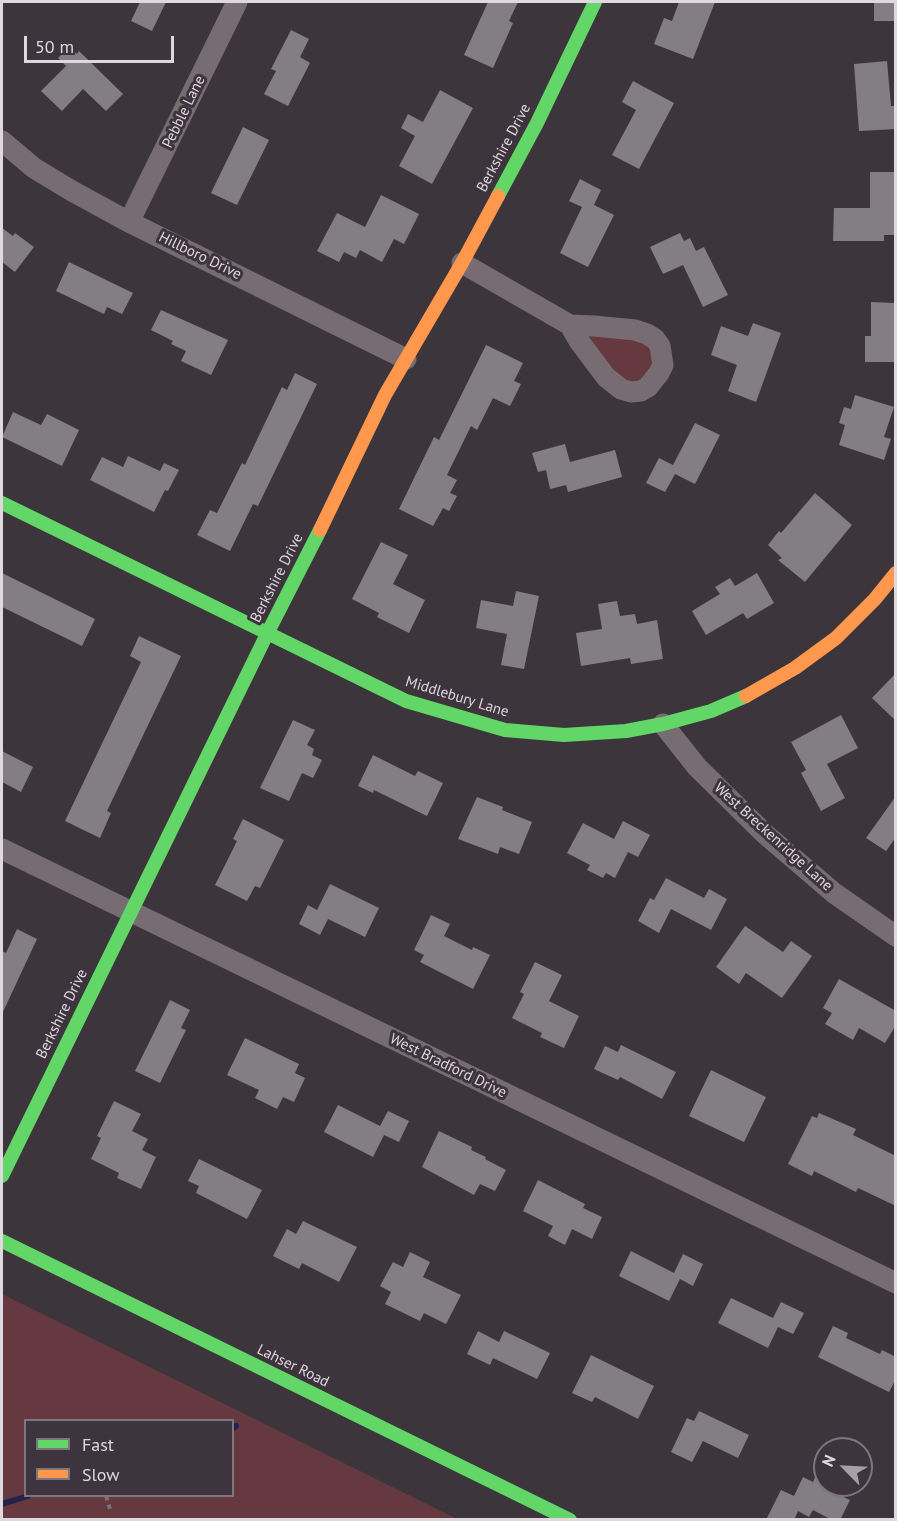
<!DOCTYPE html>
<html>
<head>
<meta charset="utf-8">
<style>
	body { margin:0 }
	#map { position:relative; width:897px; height:1521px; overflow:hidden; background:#3c363c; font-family:"PT Sans",sans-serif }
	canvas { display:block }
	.frame { position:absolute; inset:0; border:3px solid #dfd9df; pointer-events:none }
	.legend { position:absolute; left:24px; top:1419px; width:210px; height:78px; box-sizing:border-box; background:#3e343e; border:2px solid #7e767e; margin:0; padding:8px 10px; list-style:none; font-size:18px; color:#dfd9df }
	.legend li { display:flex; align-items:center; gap:12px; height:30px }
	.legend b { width:30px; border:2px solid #7e767e }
	.north { position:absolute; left:813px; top:1437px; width:60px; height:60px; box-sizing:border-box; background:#3e343e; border:2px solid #7e767e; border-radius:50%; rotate:294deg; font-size:16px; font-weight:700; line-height:24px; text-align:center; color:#dfd9df }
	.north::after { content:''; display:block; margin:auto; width:21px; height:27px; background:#a6a0a6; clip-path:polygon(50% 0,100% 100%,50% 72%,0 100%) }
	.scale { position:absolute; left:24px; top:36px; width:150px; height:27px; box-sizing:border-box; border:3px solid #dfd9df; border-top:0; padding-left:8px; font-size:18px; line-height:21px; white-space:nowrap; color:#dfd9df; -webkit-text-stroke:4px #3e343e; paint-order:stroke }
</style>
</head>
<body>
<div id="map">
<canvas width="897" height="1521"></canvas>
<div class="frame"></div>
<ul class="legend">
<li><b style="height:8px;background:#63d668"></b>Fast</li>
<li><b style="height:8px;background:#ff974d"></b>Slow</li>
</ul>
<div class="north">N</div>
<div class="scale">50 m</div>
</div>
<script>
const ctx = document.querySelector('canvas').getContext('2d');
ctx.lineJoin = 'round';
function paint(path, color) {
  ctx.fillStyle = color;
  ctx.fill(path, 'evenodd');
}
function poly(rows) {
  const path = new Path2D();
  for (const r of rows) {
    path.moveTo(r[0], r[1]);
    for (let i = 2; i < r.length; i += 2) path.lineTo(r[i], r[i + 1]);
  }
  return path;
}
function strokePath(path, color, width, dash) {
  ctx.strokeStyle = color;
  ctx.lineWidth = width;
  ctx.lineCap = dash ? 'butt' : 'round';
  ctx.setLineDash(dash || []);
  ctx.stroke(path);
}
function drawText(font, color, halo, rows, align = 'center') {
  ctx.font = font + ' "PT Sans",sans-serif';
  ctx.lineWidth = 6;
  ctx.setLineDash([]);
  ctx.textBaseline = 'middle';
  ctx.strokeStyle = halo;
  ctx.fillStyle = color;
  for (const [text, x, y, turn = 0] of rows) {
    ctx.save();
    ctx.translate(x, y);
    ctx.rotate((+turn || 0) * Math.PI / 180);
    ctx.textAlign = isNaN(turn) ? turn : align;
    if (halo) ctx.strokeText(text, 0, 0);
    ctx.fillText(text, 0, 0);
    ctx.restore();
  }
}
paint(poly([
	[588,336,639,340,651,347,653,370,636,383,620,378],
	[2,1294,457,1519,2,1519],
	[26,1420,232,1420,232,1496,26,1496]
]), '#66383f');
strokePath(poly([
	[232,1429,236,1426],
	[2,1504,28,1496]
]), '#24224b', 6);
paint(poly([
	[140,2,166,2,152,31,131,21],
	[488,2,518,2,509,21,513,23,493,68,464,55],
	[679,2,715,2,693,59,654,44,664,18,672,21],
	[874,2,896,2,896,21,874,21],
	[291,30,309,39,300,57,310,63,288,106,264,94,276,71,271,69],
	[69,47,77,54,79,51,123,94,106,111,83,89,62,111,41,91,66,66,58,58],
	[887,61,891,106,896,106,896,129,859,131,854,64],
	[633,81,674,103,639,169,612,155,636,110,622,102],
	[440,90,473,108,432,184,399,166,415,136,401,128,408,114,423,122],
	[243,127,269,140,237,205,211,193],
	[870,172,896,172,896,235,884,235,884,241,833,241,834,208,870,208],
	[580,179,601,190,594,205,614,215,588,267,560,253,582,207,569,201],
	[381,195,419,214,404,244,394,239,382,262,360,250,356,258,344,252,339,262,317,251,337,213,365,227],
	[2,228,13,236,15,233,34,247,15,272,2,262],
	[680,233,684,241,690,238,696,251,704,247,728,295,703,307,683,265,663,274,650,247],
	[69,262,133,293,122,314,107,307,104,314,56,291],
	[871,302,896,303,896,362,865,362,865,336,871,336],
	[161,310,228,340,211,375,181,361,186,351,171,344,173,341,151,330],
	[753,323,781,333,756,402,728,391,737,365,711,355,721,326,748,336],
	[486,345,523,363,514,381,521,384,510,406,493,398,477,430,471,426,447,475,457,480,450,493,457,496,449,511,443,508,433,526,399,509,434,437,439,440],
	[295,373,317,384,258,506,253,504,230,551,197,535,210,510,217,513,242,463,245,465,282,387,287,390],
	[855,395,894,407,884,437,891,439,884,460,839,445,845,425,839,423,844,407,851,409],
	[13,412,41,425,47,414,79,430,62,466,2,437],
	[695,423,720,435,695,484,675,474,665,492,646,483,659,458,673,465],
	[565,444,570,462,615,450,622,477,568,492,566,485,550,489,546,470,538,472,532,453],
	[128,456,160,471,164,463,179,470,168,491,165,490,154,512,90,480,102,457,123,467],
	[815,493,852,525,805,582,778,560,782,558,768,545,779,531,781,533],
	[381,542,408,555,393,584,425,600,409,633,377,617,379,613,352,599],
	[2,573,95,619,82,646,2,607],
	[757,573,774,603,747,619,743,613,706,635,692,611,720,594,715,587,730,578,735,586],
	[516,591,539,596,524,669,501,665,507,634,476,628,481,600,513,606],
	[617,601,620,616,635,614,637,624,657,620,663,659,631,664,630,658,581,666,576,633,602,629,598,604],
	[139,636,181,656,107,811,111,813,100,838,65,821,141,662,130,656],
	[896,673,896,721,872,698],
	[841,715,858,748,827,764,845,798,821,811,801,773,806,770,791,742],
	[293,720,315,730,307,745,314,749,312,755,322,760,313,778,302,773,289,801,260,788],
	[2,751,33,767,21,792,2,782],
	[373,755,415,776,418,771,443,783,427,816,374,790,373,793,358,786],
	[896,796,896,837,886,851,866,838],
	[477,797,503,807,502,810,532,822,519,854,500,847,498,854,458,839],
	[243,819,284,840,260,888,255,886,247,901,215,885,237,841,233,839],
	[623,821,650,835,638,857,628,852,615,878,606,873,603,878,587,870,590,865,567,853,583,823,614,839],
	[666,878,704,898,709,889,727,899,711,930,671,909,659,933,638,921,650,898,654,900],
	[330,884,379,908,365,937,328,919,320,935,299,924,308,905,317,910],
	[431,915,450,924,444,936,472,950,473,947,490,955,473,989,420,962,424,955,414,950],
	[745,926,783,952,791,941,812,956,782,998,746,973,739,984,716,967],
	[17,929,37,939,2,1014,2,951,6,953],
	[535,962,562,975,549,1001,579,1016,564,1048,540,1037,542,1033,512,1018,524,994,520,992],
	[839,979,896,1011,896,1025,885,1043,859,1028,853,1040,825,1024,832,1013,823,1008],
	[170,1000,190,1010,181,1028,186,1030,160,1083,135,1071],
	[245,1038,299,1064,295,1073,305,1078,294,1102,283,1097,277,1109,255,1098,259,1090,227,1075],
	[621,1045,676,1072,662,1099,620,1077,618,1080,594,1069,605,1046,618,1052],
	[711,1070,766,1097,744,1142,689,1116],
	[114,1101,141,1114,132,1131,148,1139,142,1150,156,1157,141,1189,117,1178,119,1173,91,1159,101,1138,97,1136],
	[338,1105,380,1126,388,1111,409,1121,399,1142,384,1135,373,1157,324,1132],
	[819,1113,856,1129,853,1135,896,1156,896,1206,858,1188,856,1192,814,1171,812,1176,788,1164,812,1116,817,1118],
	[439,1131,472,1147,471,1150,486,1157,485,1159,506,1170,495,1191,480,1184,474,1195,422,1167],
	[199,1159,262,1190,247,1219,196,1193,199,1186,188,1181],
	[538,1180,585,1204,583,1208,602,1217,592,1239,572,1229,565,1245,548,1236,553,1226,523,1211],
	[303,1221,357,1247,339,1282,302,1263,299,1269,273,1256,287,1229,296,1234],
	[631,1251,674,1273,683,1254,703,1264,693,1286,680,1279,669,1301,619,1276],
	[410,1252,430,1262,423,1277,461,1295,446,1324,424,1313,420,1321,385,1304,391,1292,380,1286,393,1262,403,1267],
	[731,1298,773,1318,781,1302,804,1313,793,1334,778,1327,768,1348,718,1323],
	[833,1326,848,1333,846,1338,880,1354,882,1350,896,1357,896,1379,889,1392,818,1357],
	[478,1331,499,1342,504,1331,550,1353,537,1379,493,1358,490,1365,467,1354],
	[591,1355,654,1386,638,1419,595,1397,592,1402,572,1393],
	[699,1411,749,1435,738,1458,703,1441,692,1462,671,1452,687,1418,694,1421],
	[825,1456,825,1485,841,1485,837,1494,850,1500,840,1520,832,1520,813,1510,809,1517,798,1511,794,1520,766,1520,781,1490,794,1496,803,1477,813,1482]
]), '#827e84');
strokePath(poly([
	[106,1496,110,1509]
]), '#7b7277', 4, [4.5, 4.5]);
strokePath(poly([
	[2,141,34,168,72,191,129,222,406,359],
	[129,222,237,2],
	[462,263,570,325,579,341,606,377,621,389,631,392,641,391,648,387,659,373,663,365,660,346,655,339,647,334,635,330,594,326,570,325],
	[663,724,697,767,765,834,834,893,896,936],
	[2,849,896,1283]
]), '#786c73', 21);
strokePath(poly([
	[498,196,537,123,595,2],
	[2,503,406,701,505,730,564,735,626,731,663,724,711,711,746,696],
	[2,1176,267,634,320,530],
	[2,1241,570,1520]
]), '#63d668', 14);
strokePath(poly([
	[320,530,385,395,462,263,498,196],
	[746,696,795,668,836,638,875,599,896,573]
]), '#ff974d', 14);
drawText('15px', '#dfd9df', '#3e343e', [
	["Pebble Lane",184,112,-64],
	["Berkshire Drive",504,148,-62],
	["Hillboro Drive",200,256,26],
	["Berkshire Drive",277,578,-63],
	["Middlebury Lane",457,697,17],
	["West Breckenridge Lane",773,837,42],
	["Berkshire Drive",62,1014,-64],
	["West Bradford Drive",448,1066,26],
	["Lahser Road",293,1366,26]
]);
</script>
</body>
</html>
